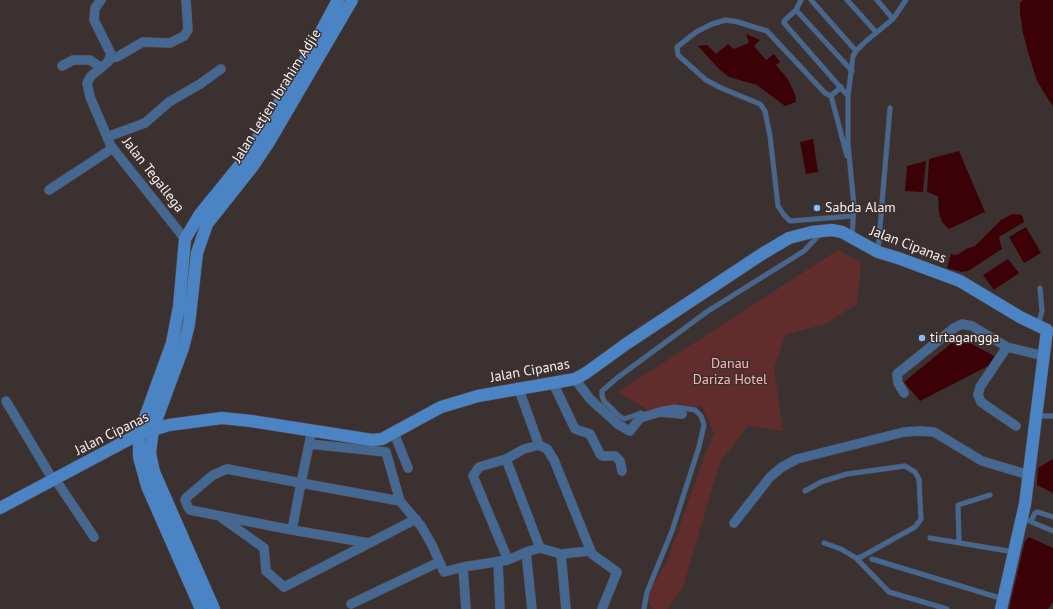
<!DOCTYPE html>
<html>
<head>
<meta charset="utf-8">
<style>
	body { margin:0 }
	canvas { display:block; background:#3b3130 }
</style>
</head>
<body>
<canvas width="1053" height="609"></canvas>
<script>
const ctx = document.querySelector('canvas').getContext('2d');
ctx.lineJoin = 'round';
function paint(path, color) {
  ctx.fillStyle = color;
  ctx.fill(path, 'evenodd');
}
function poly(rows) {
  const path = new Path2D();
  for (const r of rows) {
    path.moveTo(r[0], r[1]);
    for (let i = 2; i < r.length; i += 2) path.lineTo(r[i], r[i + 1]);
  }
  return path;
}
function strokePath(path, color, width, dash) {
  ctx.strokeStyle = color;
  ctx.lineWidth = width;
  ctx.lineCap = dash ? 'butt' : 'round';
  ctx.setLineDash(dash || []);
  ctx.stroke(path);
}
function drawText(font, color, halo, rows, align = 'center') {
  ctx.font = font + ' "PT Sans",sans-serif';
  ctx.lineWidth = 3;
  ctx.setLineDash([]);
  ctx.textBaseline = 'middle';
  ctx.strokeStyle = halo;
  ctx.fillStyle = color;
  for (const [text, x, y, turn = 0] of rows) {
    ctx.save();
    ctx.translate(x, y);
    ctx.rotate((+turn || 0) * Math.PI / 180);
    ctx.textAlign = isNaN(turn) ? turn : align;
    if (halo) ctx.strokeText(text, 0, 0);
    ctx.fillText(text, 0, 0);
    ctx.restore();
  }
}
paint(poly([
	[838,250,861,262,857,304,825,324,785,335,774,369,783,431,748,426,720,462,683,587,667,609,653,609,646,597,667,562,702,463,714,433,702,406,650,411,618,392]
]), '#602d2c');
paint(poly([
	[1023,0,1053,0,1053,107,1037,81,1028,52,1023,33,1020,13,1020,3],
	[746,34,760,40,754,46,766,60,774,54,780,62,776,65,787,78,795,94,796,102,785,106,757,85,729,77,719,69,698,46,707,45,716,54,728,44,734,49,749,43],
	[813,139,818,172,806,174,800,142],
	[959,151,985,212,949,229,942,222,939,213,938,196,927,192,929,159],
	[926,161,923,192,905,191,907,166],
	[1012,214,1022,215,1024,222,999,237,1002,249,968,271,962,272,947,268,951,254,957,255,966,249,975,246,1001,220],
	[1026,227,1041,253,1024,263,1009,237],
	[1008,259,1019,273,994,290,983,275],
	[959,337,994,356,994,363,920,401,904,382],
	[1053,459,1053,493,1037,485,1038,468],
	[1029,537,1053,548,1053,602,1048,609,1009,609,1025,541]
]), '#3b0106');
const lane = poly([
	[801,0,796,10,784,21,784,23,848,96],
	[811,0,856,51],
	[847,0,876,32],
	[877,0,893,19],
	[796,10,852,71],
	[841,87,831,96,825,93,767,31,738,22,726,20,712,24,696,32,677,47,678,55,706,80,721,88,760,104,765,111,770,136,778,206,784,215,790,221,853,216],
	[831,96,847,156],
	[852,236,854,206,848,144,848,96,853,56,856,51,865,42,893,19,906,0],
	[878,251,890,108],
	[1038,325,1042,311,1040,288],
	[641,413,624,419,618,415,604,401,602,396,602,391,617,378,708,311,804,251,820,234],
	[1037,416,1053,416],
	[805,491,821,482,847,474,905,466,915,472,919,479,921,519,915,527,861,557,856,558,841,549,824,543],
	[1022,518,1053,531],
	[1031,521,1035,513,1038,512,1053,517],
	[930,538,1014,552],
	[959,542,958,505,990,495],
	[856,558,889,592,947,609],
	[872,559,1003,599],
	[644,609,647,592,672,531,699,447,704,425,701,416,695,410,675,407,662,409]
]);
const street = poly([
	[101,0,95,8,94,20,111,54,108,62,91,76,87,83,90,97,111,146,185,239],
	[110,58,117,57,143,42,170,43,184,36,188,30,186,0],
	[62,66,73,60,90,60,100,67],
	[107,137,145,123,169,102,200,84,221,69],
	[49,190,113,148],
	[1007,347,980,387,978,395,981,402,1016,426],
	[575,379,590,399,619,425,628,430,630,431,640,418,660,412,682,414],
	[553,383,575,429,590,434,600,454,603,456,615,456,620,461,622,471],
	[518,387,539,445,547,449,554,460,592,554,617,572,602,609],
	[904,393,898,383,897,374,954,328,962,324,972,326,1007,347,1044,356],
	[6,401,53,480],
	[312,430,301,483,292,530,190,510,188,507,185,500,186,498,213,475,227,469,301,483,400,501],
	[394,433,408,468],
	[309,444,386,452,400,501,421,526,432,545,444,572,463,567,508,560,526,552],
	[539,445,524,449,506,459,540,548],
	[506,459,479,467,473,476,508,560],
	[55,479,94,537],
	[222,518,264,548,266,571,284,587,416,519],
	[734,523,770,477,782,467,797,459,904,432,920,431,934,432,982,461,1029,475],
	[292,530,369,543],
	[540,548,561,554,566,609],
	[561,554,590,551],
	[498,561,500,609],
	[463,567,466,609],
	[351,604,439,562],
	[532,609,526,552,540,548]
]);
const secondary = poly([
	[0,508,139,434,169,425,222,418,251,421,372,440,382,439,441,407,478,396,575,379,586,373,626,344,762,254,789,238,812,232,832,230,842,232,878,252,898,258,960,281,1020,317,1047,330],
	[201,609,147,486,139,457,139,434,172,343,179,307,185,239,200,214,244,160,263,130,311,50,338,0],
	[214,609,154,472,150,453,153,429,183,348,189,324,197,253,207,224,253,166,269,142,352,0],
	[1001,609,1025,504,1047,330]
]);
strokePath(lane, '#59504f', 5.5);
strokePath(street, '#59504f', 10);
strokePath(secondary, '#59504f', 13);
strokePath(lane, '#446891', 4.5);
strokePath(street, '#446891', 9);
strokePath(secondary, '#4a84c4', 12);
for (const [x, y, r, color] of [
	[817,208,4,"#84bcfb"],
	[922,338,4,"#84bcfb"]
]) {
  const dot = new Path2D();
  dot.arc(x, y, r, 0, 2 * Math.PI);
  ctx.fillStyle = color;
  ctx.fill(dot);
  strokePath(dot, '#3b3130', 1.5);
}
drawText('14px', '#f9f2f1', '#3b3130', [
	["Jalan Letjen Ibrahim Adjie",277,96,-58],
	["Jalan Tegallega",153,175,52],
	["Jalan Cipanas",908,245,21],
	["Jalan Cipanas",530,371,-10],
	["Jalan Cipanas",112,434,-26]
]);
drawText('14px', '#f9f2f1', '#3b3130', [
	["Sabda Alam",825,208],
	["tirtagangga",930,338]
], 'left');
drawText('14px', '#ffb7b3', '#3b3130', [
	["Danau",730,364],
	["Dariza Hotel",730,380]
]);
</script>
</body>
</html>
